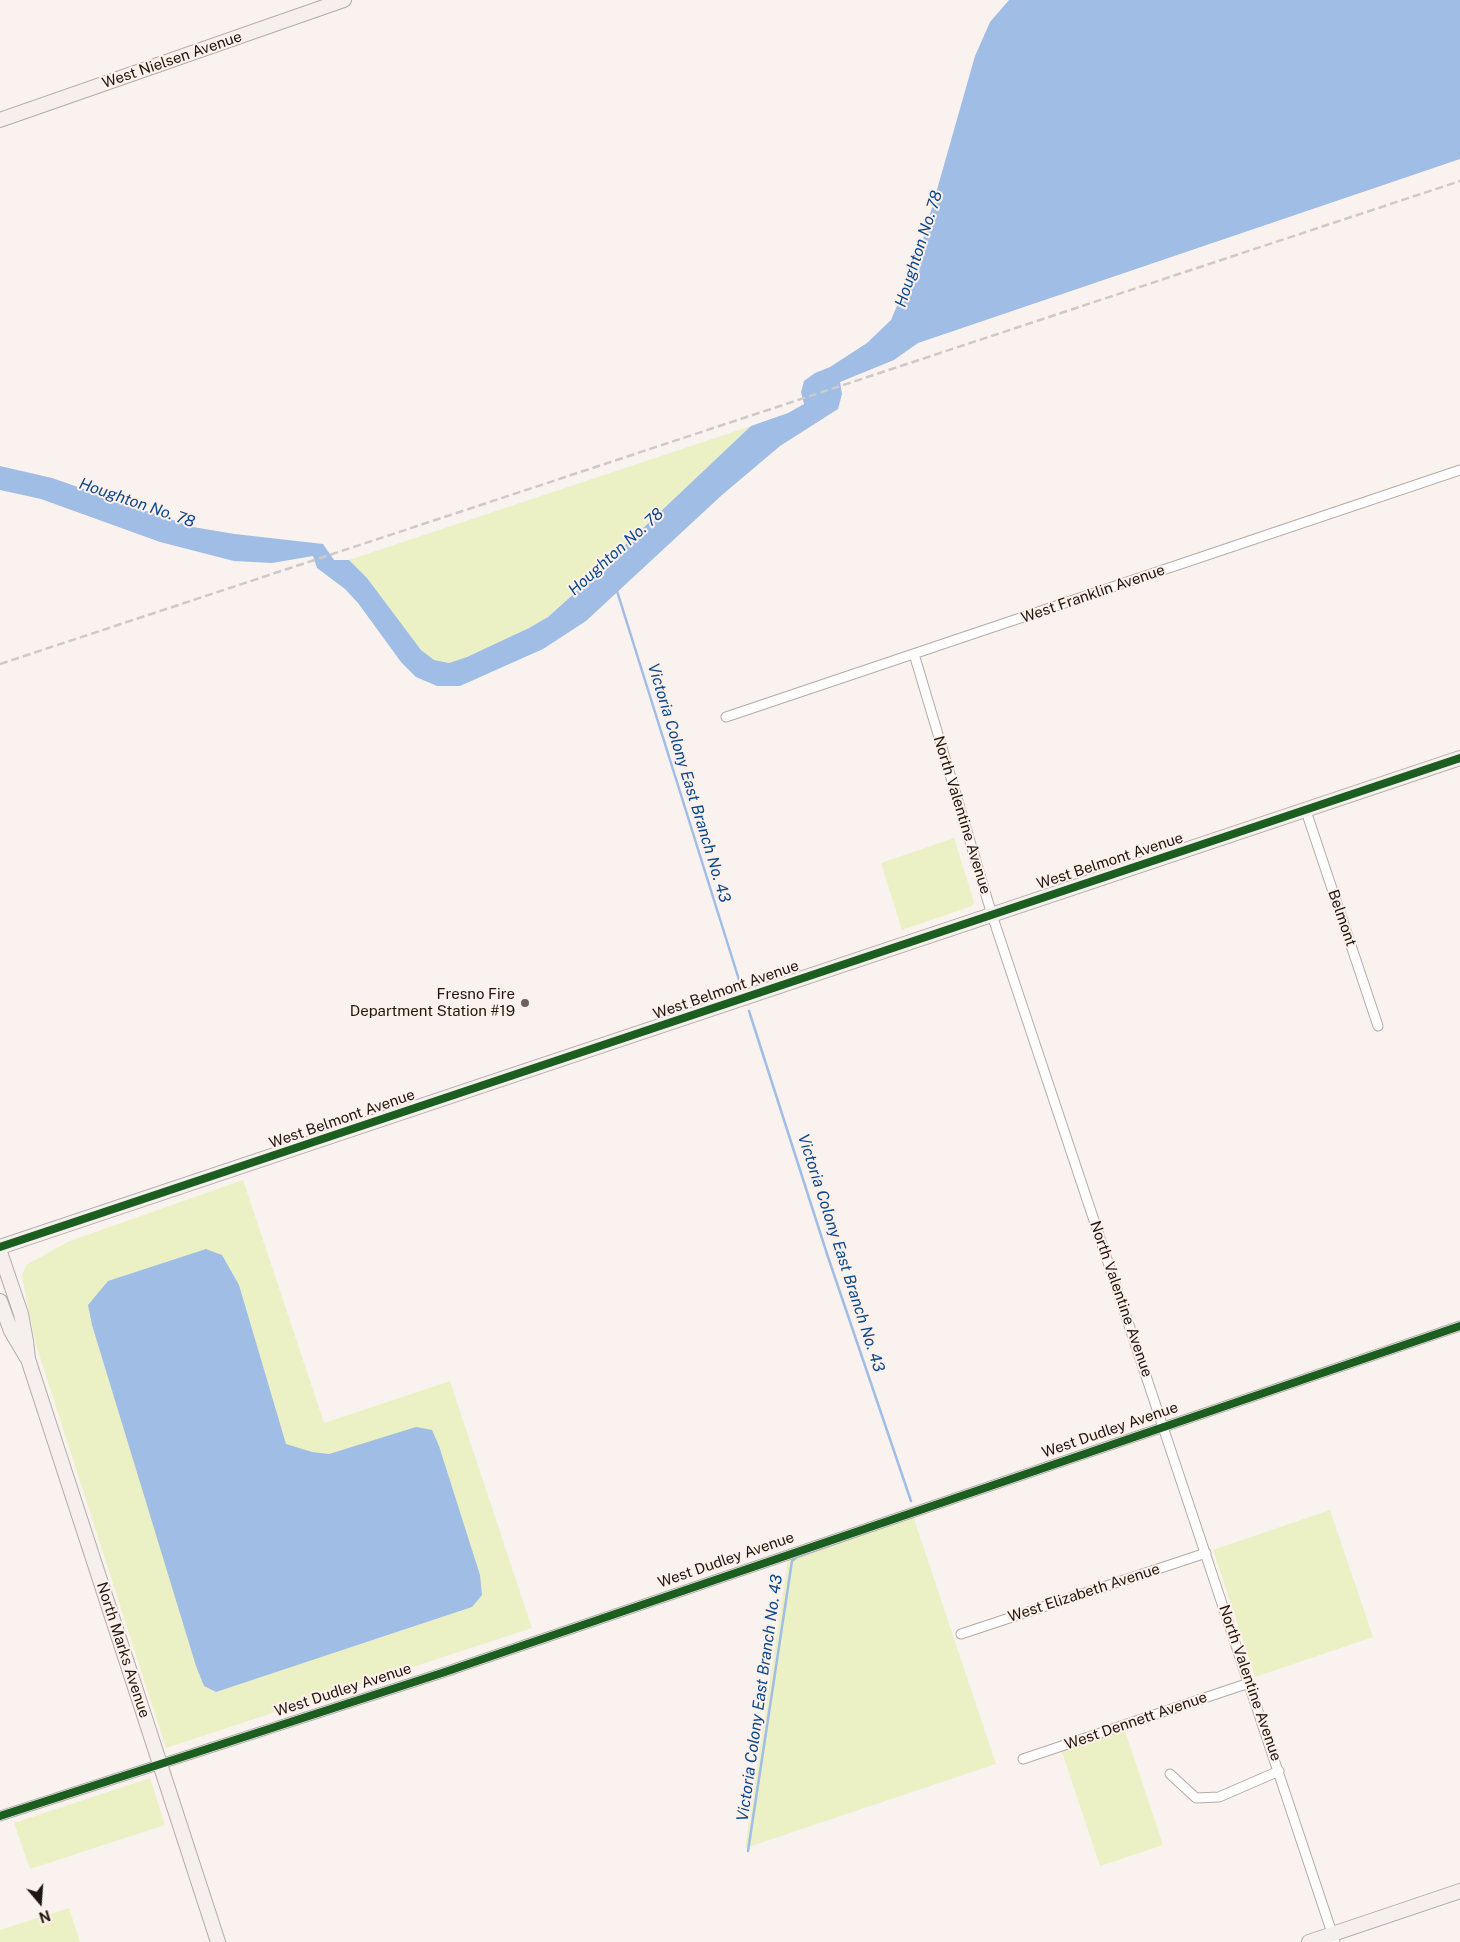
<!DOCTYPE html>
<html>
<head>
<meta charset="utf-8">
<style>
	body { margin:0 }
	#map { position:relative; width:1460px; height:1942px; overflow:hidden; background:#faf2ef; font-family:"Public Sans",sans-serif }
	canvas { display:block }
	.north { position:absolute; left:15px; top:1877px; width:50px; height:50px; -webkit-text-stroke:4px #fef1eb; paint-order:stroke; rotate:162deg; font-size:14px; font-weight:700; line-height:20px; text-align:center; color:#201510 }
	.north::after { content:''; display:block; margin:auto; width:18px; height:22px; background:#201510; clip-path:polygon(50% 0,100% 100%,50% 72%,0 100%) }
</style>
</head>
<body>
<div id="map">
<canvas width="1460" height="1942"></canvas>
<div class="north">N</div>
</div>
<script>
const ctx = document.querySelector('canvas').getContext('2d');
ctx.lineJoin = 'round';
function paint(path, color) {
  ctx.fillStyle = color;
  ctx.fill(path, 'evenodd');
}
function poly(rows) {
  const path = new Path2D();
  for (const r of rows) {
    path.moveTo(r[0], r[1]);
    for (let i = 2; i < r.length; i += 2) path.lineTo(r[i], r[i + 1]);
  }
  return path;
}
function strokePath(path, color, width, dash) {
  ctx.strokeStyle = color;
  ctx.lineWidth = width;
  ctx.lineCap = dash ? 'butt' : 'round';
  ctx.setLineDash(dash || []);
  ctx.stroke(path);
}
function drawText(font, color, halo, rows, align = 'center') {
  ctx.font = font + ' "Public Sans",sans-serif';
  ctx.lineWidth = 4;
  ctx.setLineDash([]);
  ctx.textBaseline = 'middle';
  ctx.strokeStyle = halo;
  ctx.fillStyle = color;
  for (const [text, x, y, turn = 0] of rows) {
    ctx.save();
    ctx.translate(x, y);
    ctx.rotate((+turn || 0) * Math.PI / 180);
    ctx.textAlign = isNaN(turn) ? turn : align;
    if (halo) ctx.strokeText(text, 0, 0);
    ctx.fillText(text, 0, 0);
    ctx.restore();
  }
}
paint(poly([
	[751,426,548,617,529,628,467,657,449,663,434,660,421,650,367,578,349,560],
	[954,838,974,902,972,906,902,930,881,863],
	[243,1180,324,1423,450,1381,532,1628,166,1748,36,1345,22,1276,26,1265,70,1241],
	[1330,1510,1373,1637,1255,1677,1213,1550],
	[913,1516,996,1764,745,1848,788,1559],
	[1122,1722,1163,1845,1100,1866,1059,1743],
	[150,1778,165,1825,30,1869,14,1823],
	[69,1908,80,1942,0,1942,0,1930]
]), '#ecf0c5');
paint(poly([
	[1009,0,1460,0,1460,159,918,343,894,360,840,382,842,394,838,409,780,446,722,495,586,621,543,649,460,686,437,686,416,677,401,662,358,603,345,589,317,568,313,556,272,563,234,561,160,542,41,499,0,490,0,466,52,478,193,527,235,534,323,544,334,560,349,560,367,578,421,650,434,660,449,663,467,657,529,628,548,617,568,599,751,426,788,413,804,404,801,392,804,381,815,373,830,367,867,343,891,320,919,253,975,56,990,22],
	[206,1249,222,1255,239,1285,286,1444,312,1452,329,1454,416,1427,432,1430,439,1446,480,1575,482,1595,472,1607,216,1692,204,1686,196,1666,92,1325,88,1305,108,1281]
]), '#a0bde6');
strokePath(poly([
	[617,591,740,983],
	[749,1011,827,1254,911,1501],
	[748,1851,792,1561,797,1557,911,1517]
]), '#a0bde6', 2.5);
const street = poly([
	[914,654,992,915,1335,1942],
	[726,717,1460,470],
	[1306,811,1378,1026],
	[961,1634,1206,1553],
	[1023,1759,1249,1683],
	[1170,1774,1196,1798,1219,1797,1279,1771],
	[0,1816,445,1672,1460,1326]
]);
const secondary = poly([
	[0,120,344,0],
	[0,1247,1460,758],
	[0,1252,21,1314,26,1341,28,1359,218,1942],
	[0,1301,11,1331,27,1358],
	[1309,1942,1460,1891]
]);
strokePath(street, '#b4aba7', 11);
strokePath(secondary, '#b4aba7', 16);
strokePath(street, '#fefdfd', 9);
strokePath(secondary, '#f5efed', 14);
strokePath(poly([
	[0,664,1460,181]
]), '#cdcac9', 2.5, [8, 4]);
strokePath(poly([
	[0,1247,1460,758],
	[0,1816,445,1672,1460,1326]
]), '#1b5e20', 8);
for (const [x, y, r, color] of [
	[525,1003,5,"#6c625e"]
]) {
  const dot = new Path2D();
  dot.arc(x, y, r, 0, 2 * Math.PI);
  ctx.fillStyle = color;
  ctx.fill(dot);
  strokePath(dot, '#fef1eb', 2);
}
drawText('15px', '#201510', '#fef1eb', [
	["West Nielsen Avenue",172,60,-19],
	["West Franklin Avenue",1093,594,-19],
	["North Valentine Avenue",962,815,73],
	["West Belmont Avenue",1110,861,-18],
	["Belmont",1342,918,71],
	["West Belmont Avenue",726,990,-19],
	["West Belmont Avenue",342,1119,-19],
	["North Valentine Avenue",1121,1299,71],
	["West Dudley Avenue",1110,1430,-19],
	["West Dudley Avenue",726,1560,-19],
	["West Elizabeth Avenue",1084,1593,-18],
	["North Marks Avenue",123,1650,72],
	["North Valentine Avenue",1250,1683,71],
	["West Dudley Avenue",343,1690,-18],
	["West Dennett Avenue",1136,1721,-19]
]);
drawText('15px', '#201510', '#fef1eb', [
	["Fresno Fire",515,994],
	["Department Station #19",515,1011]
], 'right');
drawText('italic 16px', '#09478d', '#fef1eb', [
	["Houghton No. 78",919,249,-72],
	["Houghton No. 78",137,503,19],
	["Houghton No. 78",616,552,-42],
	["Victoria Colony East Branch No. 43",689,783,73],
	["Victoria Colony East Branch No. 43",841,1253,72],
	["Victoria Colony East Branch No. 43",760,1698,-82]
]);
</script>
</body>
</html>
